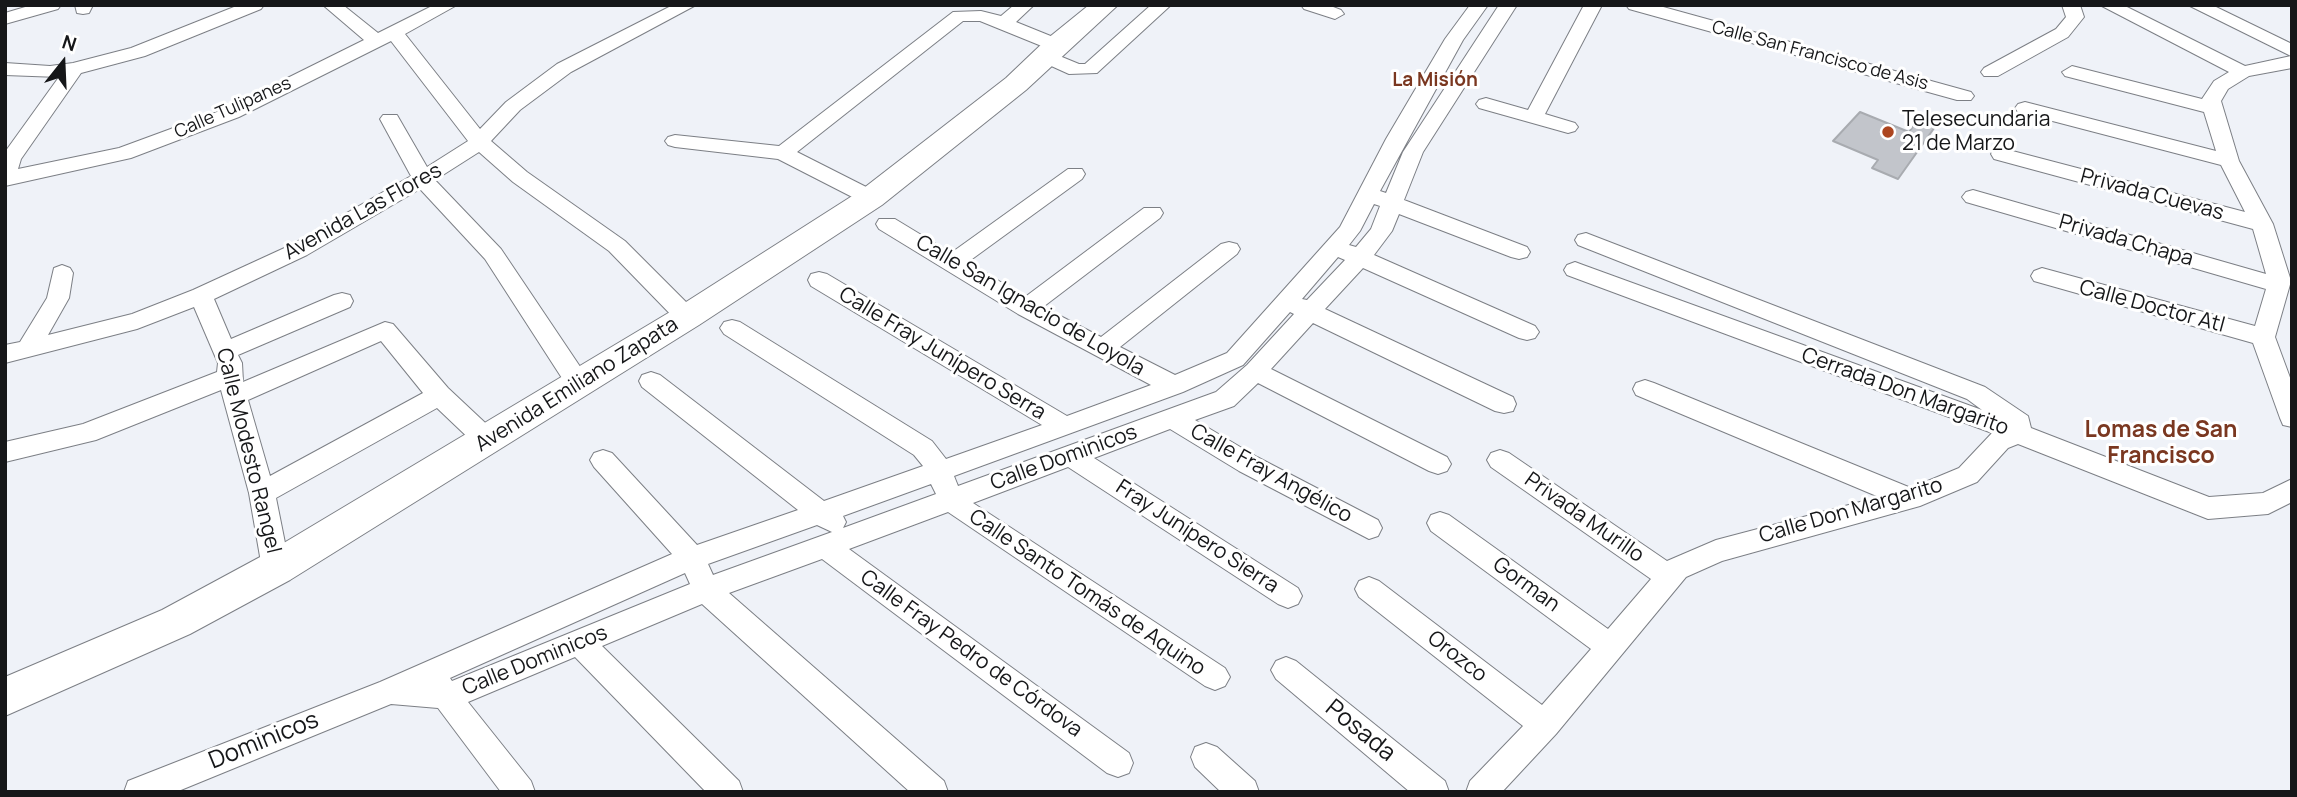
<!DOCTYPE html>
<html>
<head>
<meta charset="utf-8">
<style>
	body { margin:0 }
	#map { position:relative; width:2297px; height:797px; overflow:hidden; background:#eff2f8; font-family:Manrope,sans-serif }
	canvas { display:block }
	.frame { position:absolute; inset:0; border:7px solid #161719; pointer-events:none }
	.north { position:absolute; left:28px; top:28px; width:70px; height:70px; -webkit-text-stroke:5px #fff; paint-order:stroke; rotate:18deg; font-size:19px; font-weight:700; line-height:28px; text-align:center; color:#161719 }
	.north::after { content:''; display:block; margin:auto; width:24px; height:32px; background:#161719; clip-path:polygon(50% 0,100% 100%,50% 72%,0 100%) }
</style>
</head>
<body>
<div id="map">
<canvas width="2297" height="797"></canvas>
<div class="frame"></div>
<div class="north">N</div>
</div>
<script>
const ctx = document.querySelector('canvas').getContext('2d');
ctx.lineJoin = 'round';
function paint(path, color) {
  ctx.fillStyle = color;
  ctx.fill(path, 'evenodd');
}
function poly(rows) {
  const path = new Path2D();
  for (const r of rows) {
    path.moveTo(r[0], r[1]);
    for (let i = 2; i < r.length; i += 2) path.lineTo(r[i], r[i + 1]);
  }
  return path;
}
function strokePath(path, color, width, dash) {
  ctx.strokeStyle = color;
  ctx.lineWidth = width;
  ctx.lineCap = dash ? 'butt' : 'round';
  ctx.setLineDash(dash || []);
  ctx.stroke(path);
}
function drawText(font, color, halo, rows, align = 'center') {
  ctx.font = font + ' Manrope,sans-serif';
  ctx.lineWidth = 6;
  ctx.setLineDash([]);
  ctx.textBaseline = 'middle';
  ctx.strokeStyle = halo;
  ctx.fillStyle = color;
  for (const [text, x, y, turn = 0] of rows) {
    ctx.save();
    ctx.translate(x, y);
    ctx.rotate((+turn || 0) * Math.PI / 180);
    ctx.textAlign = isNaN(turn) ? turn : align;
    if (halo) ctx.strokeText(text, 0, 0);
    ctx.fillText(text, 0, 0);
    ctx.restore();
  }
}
const building = poly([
	[1860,112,1909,132,1920,117,1937,124,1898,179,1872,168,1878,160,1833,141,1860,112]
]);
paint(building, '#c2c5cb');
strokePath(building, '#a8abb0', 2);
const minor = poly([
	[32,5,61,5,58,9,5,24,5,13,32,5],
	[75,5,93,5,89,13,83,14,77,13,75,5],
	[239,5,264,5,261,9,145,56,81,73,21,159,18,169,119,148,225,109,364,40,323,5,343,5,378,33,434,5,457,5,405,34,480,129,506,102,557,64,673,5,696,5,571,72,520,110,491,141,527,172,625,241,695,311,699,317,695,323,687,325,679,323,609,251,513,182,479,152,435,180,501,249,587,377,590,383,587,389,578,392,569,389,485,259,420,189,307,255,214,299,231,339,334,295,342,293,350,295,353,301,350,307,238,355,242,363,243,382,385,322,393,324,448,388,496,433,500,440,496,447,487,450,478,447,437,408,276,498,290,568,286,576,276,580,266,576,262,568,249,493,221,390,96,440,5,462,5,442,83,424,217,372,218,363,194,307,137,329,5,363,5,345,20,342,47,298,54,268,62,265,70,268,73,273,69,298,48,335,132,314,193,290,291,245,411,176,380,119,383,115,397,115,427,167,468,141,391,41,239,117,131,158,5,186,5,152,59,77,5,75,5,63,50,66,73,63,131,48,239,5],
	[381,341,423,393,270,476,248,400,381,341],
	[1014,5,1034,5,1016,22,1063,41,1065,45,1063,49,1049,49,980,21,963,21,797,152,878,193,882,198,878,203,864,203,778,159,675,147,668,145,665,141,668,137,675,135,779,146,953,12,981,11,1001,16,1014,5],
	[1151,5,1171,5,1097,73,1069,74,1038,60,1036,56,1045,50,1079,64,1085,64,1151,5],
	[1301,5,1328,5,1341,10,1344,14,1335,19,1304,9,1301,5],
	[1470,5,1488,5,1463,40,1380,191,1386,193,1403,152,1499,5,1517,5,1423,152,1404,200,1527,247,1530,252,1527,257,1519,259,1511,257,1399,214,1392,231,1374,255,1535,326,1539,332,1535,338,1527,340,1519,338,1363,268,1325,309,1513,397,1516,404,1513,411,1504,413,1495,411,1313,323,1271,369,1447,457,1451,464,1447,471,1438,474,1429,471,1258,383,1234,406,1195,420,1257,457,1378,520,1382,528,1378,536,1369,539,1239,471,1170,429,1094,458,1298,588,1302,596,1298,604,1288,608,1278,604,1068,467,973,503,1225,668,1230,677,1225,686,1215,690,1205,686,948,512,849,549,1129,753,1133,763,1129,773,1118,777,1107,773,822,559,729,593,944,781,948,792,910,792,702,604,602,646,739,781,743,792,706,792,575,657,468,702,531,781,535,792,501,792,438,708,391,704,176,792,124,792,128,781,380,682,672,554,594,467,590,460,594,453,603,450,612,453,697,545,798,510,642,387,639,381,642,375,651,372,660,375,824,501,923,466,914,455,724,334,720,328,724,322,732,320,740,322,932,441,946,459,1042,425,811,286,808,280,811,274,819,272,827,274,1067,416,1151,385,1018,314,879,229,876,224,879,219,895,219,951,253,1068,169,1082,169,1085,174,1082,179,968,262,1025,297,1144,208,1160,208,1163,213,1160,218,1043,307,1101,337,1221,244,1229,242,1237,244,1240,249,1237,254,1120,347,1175,375,1227,353,1340,227,1386,139,1445,39,1470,5],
	[1374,204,1380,206,1371,229,1356,247,1349,245,1360,231,1374,204],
	[1338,257,1345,260,1307,300,1302,299,1338,257],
	[1290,312,1294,314,1247,365,1216,392,958,486,954,476,1183,392,1243,365,1290,312],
	[931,484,936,494,843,528,846,522,843,516,931,484],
	[817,525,832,532,713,575,708,564,817,525],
	[685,573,690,584,452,681,450,678,685,573],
	[1584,5,1602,5,1545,114,1575,123,1578,127,1575,131,1568,133,1479,108,1476,104,1479,100,1486,98,1528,110,1584,5],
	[1626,5,1656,5,1971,92,1974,96,1971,100,1957,100,1629,9,1626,5],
	[2062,5,2080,5,2084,17,2068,37,1998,76,1984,76,1981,72,1984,68,2056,29,2066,17,2062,5],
	[2100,5,2123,5,2245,66,2291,56,2188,5,2212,5,2292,44,2292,68,2249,76,2228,89,2221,101,2239,161,2273,224,2291,281,2275,337,2292,383,2292,427,2283,425,2280,418,2253,343,2034,281,2031,276,2034,271,2042,268,2255,326,2266,289,1966,202,1962,197,1966,192,1973,190,2266,274,2253,229,1994,159,1991,154,1994,149,2001,148,2245,212,2221,165,2018,112,2015,108,2018,104,2025,102,2216,151,2204,112,2065,76,2062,72,2072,66,2202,99,2214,81,2229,72,2100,5],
	[1586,233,1985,387,2028,416,2031,428,2209,497,2263,493,2292,479,2292,502,2268,514,2208,519,2018,444,2008,448,1977,482,1920,506,1722,561,1686,577,1556,734,1502,792,1466,792,1470,781,1523,726,1359,597,1355,589,1359,581,1369,577,1379,581,1542,705,1591,649,1431,531,1427,523,1431,515,1440,512,1449,515,1608,629,1651,579,1491,467,1487,460,1491,453,1500,450,1509,453,1667,561,1716,540,1879,497,1636,395,1633,389,1636,383,1645,380,1654,383,1911,488,1959,468,1992,433,1567,275,1564,270,1567,265,1575,262,1583,265,1982,410,1967,399,1578,245,1575,240,1578,235,1586,233],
	[1286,657,1296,661,1445,781,1449,792,1410,792,1276,679,1271,670,1276,661,1286,657],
	[1206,743,1217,747,1255,781,1259,792,1221,792,1195,767,1191,757,1195,747,1206,743]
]);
const secondary = poly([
	[1089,5,1118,5,1026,90,882,205,699,325,290,580,190,634,5,716,5,677,162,610,262,556,675,309,860,191,1006,78,1047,39,1089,5]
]);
strokePath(minor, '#7c7f85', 2);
strokePath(secondary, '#7c7f85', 2);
paint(minor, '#fff');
paint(secondary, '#fff');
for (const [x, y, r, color] of [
	[1888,132,7,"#ac451f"]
]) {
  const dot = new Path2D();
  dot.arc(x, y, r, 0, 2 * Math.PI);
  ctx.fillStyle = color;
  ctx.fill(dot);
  strokePath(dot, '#fff', 2.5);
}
drawText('18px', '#161719', '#fff', [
	["Calle San Francisco de Asis",1820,56,15],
	["Calle Tulipanes",233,108,-24]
]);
drawText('bold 19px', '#7a3720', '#fff', [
	["La Misión",1435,81]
]);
drawText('21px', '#161719', '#fff', [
	["Telesecundaria",1902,120],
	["21 de Marzo",1902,144]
], 'left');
drawText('21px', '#161719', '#fff', [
	["Privada Cuevas",2152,195,15],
	["Avenida Las Flores",363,212,-29],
	["Privada Chapa",2126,241,16],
	["Calle San Ignacio de Loyola",1030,306,30],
	["Calle Doctor Atl",2152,307,15],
	["Calle Fray Junípero Serra",942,354,31],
	["Avenida Emiliano Zapata",577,385,-32],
	["Cerrada Don Margarito",1905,392,20],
	["Calle Modesto Rangel",248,451,76],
	["Calle Dominicos",1064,458,-20],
	["Calle Fray Angélico",1271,474,29],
	["Calle Don Margarito",1851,511,-16],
	["Privada Murillo",1584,518,35],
	["Fray Junípero Sierra",1197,537,33],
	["Gorman",1526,585,36],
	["Calle Santo Tomás de Aquino",1087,593,34],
	["Calle Fray Pedro de Córdova",971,654,36],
	["Orozco",1457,657,38],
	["Calle Dominicos",535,661,-22]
]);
drawText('bold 23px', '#7a3720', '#fff', [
	["Lomas de San",2161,431],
	["Francisco",2161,457]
]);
drawText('24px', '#161719', '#fff', [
	["Posada",1360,731,39],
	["Dominicos",264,741,-22]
]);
</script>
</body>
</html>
